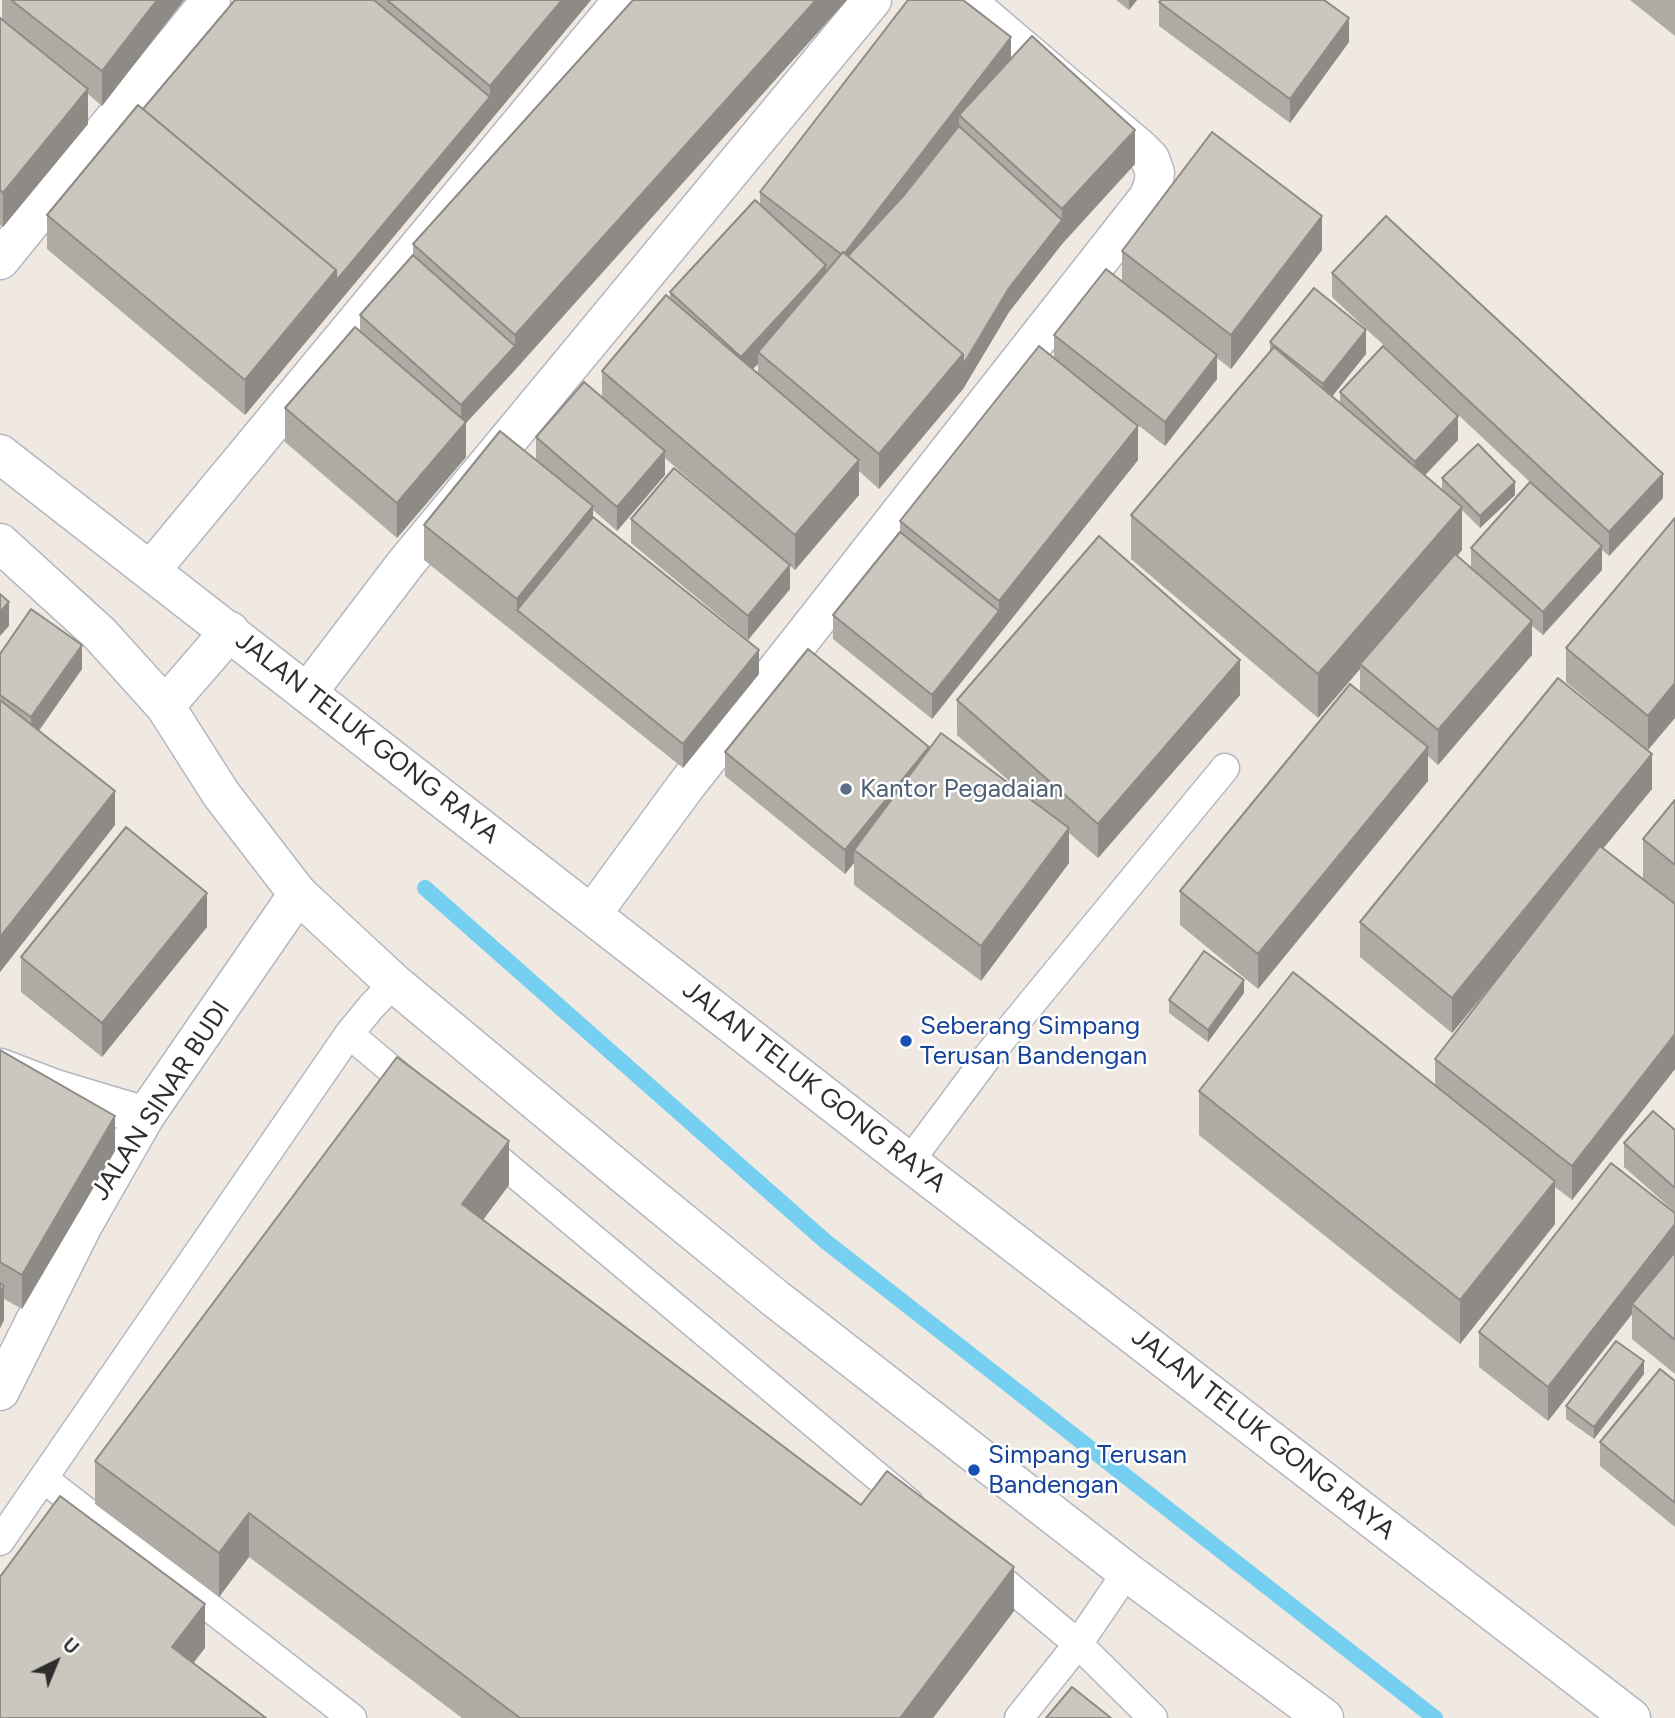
<!DOCTYPE html>
<html>
<head>
<meta charset="utf-8">
<style>
	body { margin:0 }
	#map { position:relative; width:1675px; height:1718px; overflow:hidden; background:#efe9e1; font-family:Figtree,sans-serif }
	canvas { display:block }
	.north { position:absolute; left:21px; top:1627px; width:70px; height:70px; -webkit-text-stroke:5px #fff; paint-order:stroke; rotate:43deg; font-size:19px; font-weight:700; line-height:28px; text-align:center; color:#2e2e2e }
	.north::after { content:''; display:block; margin:auto; width:24px; height:32px; background:#2e2e2e; clip-path:polygon(50% 0,100% 100%,50% 72%,0 100%) }
</style>
</head>
<body>
<div id="map">
<canvas width="1675" height="1718"></canvas>
<div class="north">U</div>
</div>
<script>
const ctx = document.querySelector('canvas').getContext('2d');
ctx.lineJoin = 'round';
function poly(rows) {
  const path = new Path2D();
  for (const r of rows) {
    path.moveTo(r[0], r[1]);
    for (let i = 2; i < r.length; i += 2) path.lineTo(r[i], r[i + 1]);
  }
  return path;
}
function strokePath(path, color, width, dash) {
  ctx.strokeStyle = color;
  ctx.lineWidth = width;
  ctx.lineCap = dash ? 'butt' : 'round';
  ctx.setLineDash(dash || []);
  ctx.stroke(path);
}
function paint(path, color) {
  ctx.fillStyle = color;
  ctx.fill(path, 'evenodd');
}
function drawText(font, color, halo, rows, align = 'center') {
  ctx.font = font + ' Figtree,sans-serif';
  ctx.lineWidth = 5;
  ctx.setLineDash([]);
  ctx.textBaseline = 'middle';
  ctx.strokeStyle = halo;
  ctx.fillStyle = color;
  for (const [text, x, y, turn = 0] of rows) {
    ctx.save();
    ctx.translate(x, y);
    ctx.rotate((+turn || 0) * Math.PI / 180);
    ctx.textAlign = isNaN(turn) ? turn : align;
    if (halo) ctx.strokeText(text, 0, 0);
    ctx.fillText(text, 0, 0);
    ctx.restore();
  }
}
strokePath(poly([
	[425,888,825,1241,1435,1718]
]), '#75cff0', 16);
const lane = poly([
	[349,1034,418,1092],
	[481,1145,909,1503],
	[909,1162,988,1056,1225,768],
	[44,1479,352,1718],
	[0,1541,349,1034,371,1007,394,983],
	[986,1567,1078,1644,1153,1718],
	[1019,1718,1078,1644,1127,1572]
]);
const street = poly([
	[0,260,211,0],
	[151,570,623,0],
	[307,693,406,563,872,0],
	[592,914,685,787,1148,198,1153,186,1155,173,1150,159,1140,149,965,0],
	[0,1068,55,1089,145,1116],
	[0,1391,84,1223,145,1116,298,894]
]);
const secondary = poly([
	[0,454,909,1162,1631,1718],
	[0,543,100,634,165,706,221,794,298,894,394,983,632,1181,776,1299,1127,1572,1324,1718],
	[165,706,230,631]
]);
strokePath(lane, '#b4b7c1', 31);
strokePath(street, '#b4b7c1', 41);
strokePath(secondary, '#b4b7c1', 41);
strokePath(lane, '#fff', 28);
strokePath(street, '#fff', 38);
strokePath(secondary, '#fff', 38);
paint(poly([
	[2,0,184,0,102,106,88,94,88,124,3,227,0,225,0,18,2,20],
	[235,0,591,0,245,415,47,249,47,215,143,109],
	[633,0,515,370,466,423,466,457,397,538,285,442,285,408,360,331,360,315,413,255,413,244],
	[1116,0,1137,0,1129,10],
	[1630,0,1675,0,1675,36],
	[1159,2,1349,42,1290,123,1159,26],
	[1011,58,1135,164,1062,244,1009,312,963,389,879,489,859,471,859,495,795,570,790,566,790,589,748,640,631,543,631,519,766,545,665,458,665,475,617,531,593,510,593,517,759,674,683,768,424,560,424,525,536,460,536,437,602,398,602,371,670,299,670,292,760,205,760,192],
	[758,364,758,374,752,369],
	[1322,250,1231,369,1217,358,1217,379,1165,446,1084,383,1138,460,932,719,833,639,833,615,900,532,900,521,1054,359,1054,335,1122,281,1122,251],
	[1332,273,1663,498,1609,556,1602,550,1602,570,1543,635,1532,626,1532,655,1438,765,1428,756,1428,781,1258,989,1180,925,1180,891,1360,692,1360,669,1318,718,1131,559,1131,515,1270,351,1270,342,1366,354,1332,396,1340,403,1340,392,1458,440,1425,475,1442,490,1442,478,1515,495,1480,528,1462,510,1462,550,1457,556,1471,567,1471,548,1530,482,1332,297],
	[1675,518,1648,750,1652,789,1603,848,1643,880,1643,839,1675,800,1675,1069,1572,1200,1555,1187,1555,1224,1460,1344,1199,1135,1199,1091,1435,1085,1435,1059,1508,965,1452,1033,1360,957,1360,922,1644,747,1566,682,1566,648],
	[0,654,82,669,39,731,115,825,0,972],
	[1240,695,1098,858,1069,833,1069,863,981,981,854,885,854,863,845,874,725,776,725,752,929,749,1033,802,957,735,957,700],
	[207,927,102,1057,21,992,21,957],
	[1244,993,1208,1042,1169,1013,1169,1000],
	[0,1050,115,1151,22,1309,4,1299,4,1320,0,1328],
	[1675,1130,1675,1212,1624,1167,1624,1143],
	[509,1185,483,1220,861,1505,1014,1611,933,1718,462,1718,249,1557,219,1597,95,1504,95,1461],
	[1675,1213,1675,1374,1632,1339,1632,1314,1548,1421,1479,1367,1479,1332],
	[1644,1374,1594,1439,1566,1419,1566,1406],
	[1675,1381,1675,1527,1600,1466,1600,1442]
]), '#afaba4');
paint(poly([
	[157,0,184,0,102,106,102,71],
	[562,0,591,0,245,415,245,380,336,270,490,97,490,86],
	[816,0,847,0,515,370,515,335],
	[1129,0,1137,0,1129,10],
	[1349,18,1349,42,1290,123,1290,99],
	[1011,37,1011,61,959,115,959,129,851,269,843,256],
	[88,89,88,124,3,227,3,193],
	[1135,130,1135,164,1062,244,1009,312,963,389,879,489,879,454,1062,220,1062,209],
	[1322,216,1322,250,1231,369,1231,335],
	[826,265,826,289,758,352,758,364,741,381,741,357],
	[1366,330,1366,354,1323,408,1323,384],
	[515,346,515,370,466,423,466,457,397,538,397,503,461,429,461,405],
	[1217,355,1217,379,1165,446,1165,422],
	[1458,416,1458,440,1415,486,1415,462],
	[1138,426,1138,460,932,719,932,695,999,611,999,601],
	[665,451,665,475,617,531,617,507],
	[859,460,859,495,795,570,795,535],
	[1663,474,1663,498,1609,556,1609,532],
	[1515,482,1515,495,1480,528,1480,516],
	[593,506,593,541,517,610,517,599],
	[1462,507,1462,550,1363,666,1360,664,1360,669,1318,718,1318,674],
	[1602,546,1602,570,1543,635,1543,612],
	[790,565,790,589,748,640,748,616],
	[9,602,9,626,0,636,0,612],
	[1532,621,1532,655,1438,765,1438,730],
	[82,645,82,669,31,741,31,717],
	[759,650,759,674,683,768,683,744],
	[1240,660,1240,695,1098,858,1098,824],
	[1675,683,1675,718,1648,750,1648,716],
	[929,747,929,771,854,850,854,863,845,874,845,850],
	[1428,747,1428,781,1258,989,1258,954],
	[1652,754,1652,789,1452,1033,1452,998],
	[115,791,115,825,0,972,0,937],
	[1069,828,1069,863,981,981,981,946],
	[207,893,207,927,102,1057,102,1023],
	[1244,980,1244,993,1208,1042,1208,1030],
	[1675,1034,1675,1069,1572,1200,1572,1166],
	[115,1116,115,1151,22,1309,22,1275],
	[509,1141,509,1185,462,1248,462,1204],
	[1555,1181,1555,1224,1460,1344,1460,1300],
	[1675,1224,1675,1259,1632,1304,1632,1314,1548,1421,1548,1387],
	[4,1286,4,1320,0,1328,0,1293],
	[1644,1361,1644,1374,1594,1439,1594,1427],
	[249,1513,249,1557,219,1597,219,1553],
	[1014,1567,1014,1611,933,1718,900,1718],
	[205,1604,205,1648,172,1691,172,1647]
]), '#8e8b86');
const building = poly([
	[11,0,157,0,102,71,11,0],
	[235,0,374,0,490,97,336,281,336,270,143,109,235,0],
	[387,0,562,0,490,86,387,0],
	[633,0,816,0,515,335,413,244,633,0],
	[908,0,963,0,1011,37,845,253,843,252,841,254,760,192,908,0],
	[1161,0,1324,0,1349,18,1290,99,1159,2,1161,0],
	[0,18,88,89,3,193,0,190,0,18],
	[1032,36,1135,130,1062,209,959,115,1032,36],
	[138,105,336,270,245,380,47,215,138,105],
	[959,126,1062,220,1009,288,963,365,963,354,848,256,905,194,959,126],
	[1212,132,1322,216,1231,335,1122,251,1212,132],
	[755,200,826,265,741,357,670,292,755,200],
	[1386,216,1663,474,1609,532,1332,273,1386,216],
	[843,252,963,354,879,454,758,352,843,252],
	[413,255,515,346,461,405,360,315,413,255],
	[1106,269,1217,355,1165,422,1054,335,1106,269],
	[1314,288,1366,330,1323,384,1270,342,1314,288],
	[666,295,859,460,795,535,602,371,666,295],
	[355,327,466,422,397,503,285,408,355,327],
	[1039,346,1138,426,999,601,900,521,1039,346],
	[1383,346,1458,416,1415,462,1340,392,1383,346],
	[1274,347,1462,507,1318,674,1131,515,1274,347],
	[584,382,665,451,617,507,536,437,584,382],
	[500,431,593,506,517,599,424,525,500,431],
	[1478,444,1515,482,1480,516,1442,478,1478,444],
	[674,468,790,565,748,616,631,519,674,468],
	[1530,482,1602,546,1543,612,1471,548,1530,482],
	[593,517,759,650,683,744,517,610,593,517],
	[1675,518,1675,683,1648,716,1566,648,1675,518],
	[900,532,999,611,932,695,833,615,900,532],
	[1099,536,1240,660,1098,824,957,700,1099,536],
	[1455,554,1532,621,1438,730,1360,664,1455,554],
	[0,594,9,602,0,612,0,594],
	[31,609,82,645,31,717,0,695,0,654,31,609],
	[808,649,929,747,845,850,725,752,808,649],
	[1558,678,1652,754,1452,998,1360,922,1558,678],
	[1350,684,1428,747,1258,954,1180,891,1350,684],
	[0,700,115,791,0,937,0,700],
	[941,733,1069,828,981,946,854,850,941,733],
	[1675,800,1675,865,1643,839,1675,800],
	[126,827,207,893,102,1023,21,957,126,827],
	[1600,846,1675,904,1675,1034,1572,1166,1435,1059,1600,846],
	[1204,951,1244,980,1208,1030,1169,1000,1204,951],
	[1293,972,1555,1181,1460,1300,1199,1091,1293,972],
	[0,1050,115,1116,22,1275,0,1262,0,1050],
	[397,1057,509,1141,462,1204,861,1505,887,1471,1014,1567,900,1718,520,1718,249,1513,219,1553,95,1461,397,1057],
	[1653,1111,1675,1130,1675,1188,1624,1143,1653,1111],
	[1611,1163,1675,1213,1675,1224,1548,1387,1479,1332,1611,1163],
	[1675,1252,1675,1340,1632,1304,1675,1252],
	[0,1283,4,1286,0,1293,0,1283],
	[1616,1341,1644,1361,1594,1427,1566,1406,1616,1341],
	[1660,1369,1675,1381,1675,1503,1600,1442,1660,1369],
	[60,1496,205,1604,172,1647,266,1718,0,1718,0,1577,60,1496],
	[1072,1687,1111,1718,1046,1718,1072,1687]
]);
paint(building, '#cbc7bf');
strokePath(building, '#8e8b86', 2);
for (const [x, y, r, color] of [
	[846,789,7,"#5c6f8a"],
	[906,1041,7,"#1a4fb4"],
	[974,1470,7,"#1a4fb4"]
]) {
  const dot = new Path2D();
  dot.arc(x, y, r, 0, 2 * Math.PI);
  ctx.fillStyle = color;
  ctx.fill(dot);
  strokePath(dot, '#fff', 2.5);
}
drawText('26px', '#2e2e2e', '#fff', [
	["JALAN TELUK GONG RAYA",367,738,38],
	["JALAN TELUK GONG RAYA",814,1087,38],
	["JALAN SINAR BUDI",161,1101,-57],
	["JALAN TELUK GONG RAYA",1263,1434,38]
]);
drawText('26px', '#4e5e75', '#fff', [
	["Kantor Pegadaian",860,789]
], 'left');
drawText('26px', '#164399', '#fff', [
	["Seberang Simpang",920,1026],
	["Terusan Bandengan",920,1056],
	["Simpang Terusan",988,1455],
	["Bandengan",988,1485]
], 'left');
</script>
</body>
</html>
